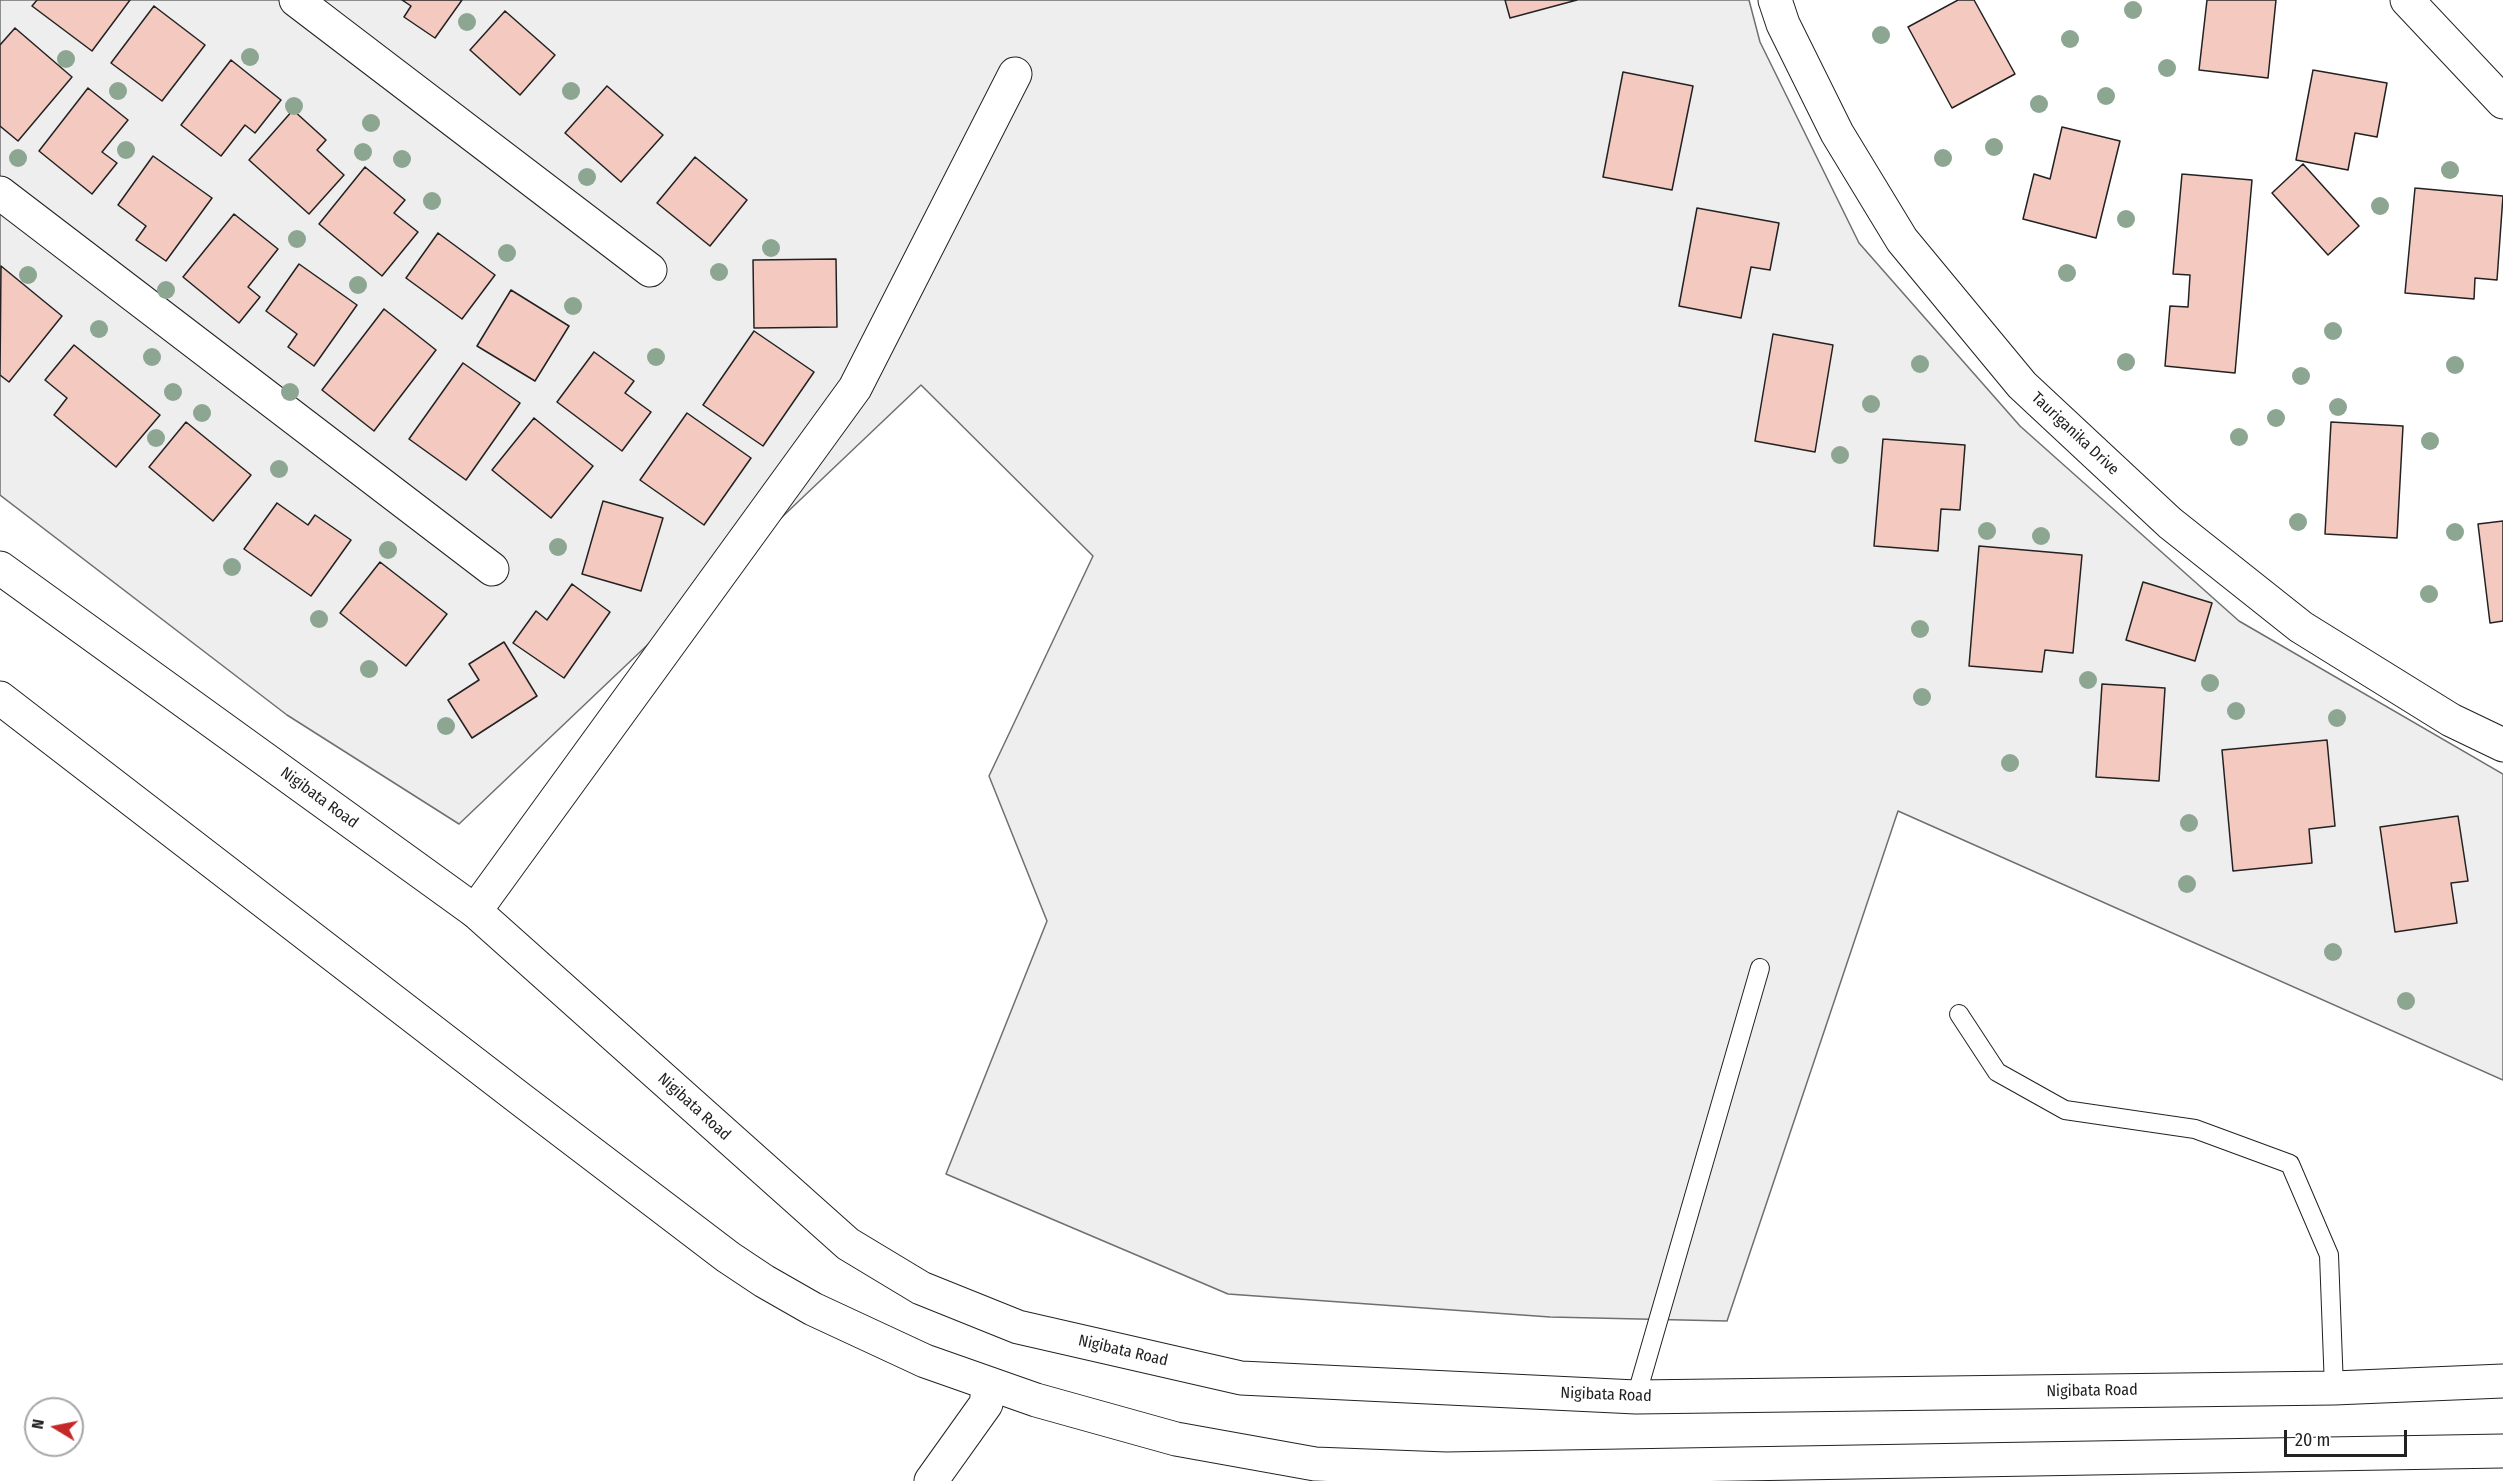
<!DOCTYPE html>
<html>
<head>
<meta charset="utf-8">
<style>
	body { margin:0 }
	#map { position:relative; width:2503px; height:1481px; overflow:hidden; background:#fff; font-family:"Fira Sans Condensed",sans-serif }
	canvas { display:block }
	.north { position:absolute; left:24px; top:1397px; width:60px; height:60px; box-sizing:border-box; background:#fff; border:2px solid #a7a7a7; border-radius:50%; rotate:280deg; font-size:16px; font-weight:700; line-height:24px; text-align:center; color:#222 }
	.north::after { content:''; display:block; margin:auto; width:21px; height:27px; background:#c62828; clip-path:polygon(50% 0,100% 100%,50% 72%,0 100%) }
	.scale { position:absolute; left:2284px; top:1430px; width:123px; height:27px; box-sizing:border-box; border:3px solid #222; border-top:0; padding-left:8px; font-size:18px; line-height:21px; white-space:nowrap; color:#222; -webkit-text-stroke:4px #fff; paint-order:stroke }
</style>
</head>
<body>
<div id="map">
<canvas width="2503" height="1481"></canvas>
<div class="north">N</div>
<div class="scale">20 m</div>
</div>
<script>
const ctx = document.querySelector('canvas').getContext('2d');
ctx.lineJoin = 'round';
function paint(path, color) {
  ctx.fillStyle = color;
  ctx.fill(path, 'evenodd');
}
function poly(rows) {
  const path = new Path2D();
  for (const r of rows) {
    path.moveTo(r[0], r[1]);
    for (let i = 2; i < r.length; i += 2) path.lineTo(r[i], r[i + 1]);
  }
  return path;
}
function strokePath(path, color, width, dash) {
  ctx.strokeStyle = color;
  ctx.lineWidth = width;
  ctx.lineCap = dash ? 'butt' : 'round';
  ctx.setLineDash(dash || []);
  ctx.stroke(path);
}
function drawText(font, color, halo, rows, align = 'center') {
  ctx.font = font + ' "Fira Sans Condensed",sans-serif';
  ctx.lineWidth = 4.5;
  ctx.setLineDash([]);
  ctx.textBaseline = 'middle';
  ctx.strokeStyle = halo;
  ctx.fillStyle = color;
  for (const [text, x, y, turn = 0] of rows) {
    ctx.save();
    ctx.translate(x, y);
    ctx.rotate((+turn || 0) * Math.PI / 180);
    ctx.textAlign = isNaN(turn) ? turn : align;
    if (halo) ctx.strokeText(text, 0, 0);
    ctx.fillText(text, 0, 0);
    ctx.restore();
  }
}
const green = poly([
	[0,0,1749,0,1760,42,1859,243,2020,426,2239,621,2503,774,2503,1080,1898,811,1727,1321,1550,1317,1228,1294,946,1174,1047,921,989,776,1093,556,921,385,459,824,287,715,0,495,0,0]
]);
paint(green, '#eee');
strokePath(green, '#6f6f6f', 1.5);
const building = poly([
	[37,0,130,0,92,51,32,6,37,0],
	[402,0,462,0,435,38,404,17,411,6,402,0],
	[1505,0,1577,0,1510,18,1505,0],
	[1958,0,1974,0,2015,74,1952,108,1908,27,1958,0],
	[2207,0,2276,0,2268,78,2199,70,2207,0],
	[154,6,205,45,162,101,111,63,154,6],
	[505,11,555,55,520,95,470,50,505,11],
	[15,28,72,77,18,141,0,126,0,45,15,28],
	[231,60,281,100,255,133,245,125,221,156,181,125,231,60],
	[2313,70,2387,83,2377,137,2355,133,2348,170,2296,160,2313,70],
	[1623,72,1693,86,1672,190,1603,177,1623,72],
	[607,86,663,135,621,182,565,133,607,86],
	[88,88,128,120,102,152,117,163,92,194,39,151,88,88],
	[293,110,326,140,317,150,344,175,309,214,249,160,293,110],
	[2062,127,2120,141,2096,238,2023,219,2034,174,2050,179,2062,127],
	[153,156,212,198,166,261,136,240,146,226,118,205,153,156],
	[695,157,747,200,710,246,657,203,695,157],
	[2303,164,2359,226,2328,255,2272,193,2303,164],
	[365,167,405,200,394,213,418,232,382,276,319,224,365,167],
	[2182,174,2252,180,2235,373,2165,366,2170,306,2188,307,2190,275,2173,274,2182,174],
	[2415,188,2503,196,2497,280,2475,278,2474,299,2405,293,2415,188],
	[1697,208,1779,223,1770,270,1751,267,1741,318,1679,306,1697,208],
	[234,214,278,249,248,287,260,297,239,323,183,277,234,214],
	[438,233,495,275,462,319,406,278,438,233],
	[836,259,837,327,754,328,753,260,836,259],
	[299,264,357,305,314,366,288,347,297,334,266,311,299,264],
	[1,266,62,316,9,382,0,375,1,266],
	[511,290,569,326,535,381,477,346,511,290],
	[384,309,436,350,374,431,322,390,384,309],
	[754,331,814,372,763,446,703,405,754,331],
	[1773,334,1833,345,1815,452,1755,441,1773,334],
	[74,345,160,415,116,467,54,415,67,398,45,380,74,345],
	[594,352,634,381,625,393,651,412,622,451,557,402,594,352],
	[463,363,520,403,466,480,409,439,463,363],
	[687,413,751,458,704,525,640,480,687,413],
	[534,418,593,466,551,518,492,470,534,418],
	[186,422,251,475,213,521,149,467,186,422],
	[2331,422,2403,426,2397,538,2325,534,2331,422],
	[1883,439,1965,445,1960,510,1941,509,1938,551,1874,546,1883,439],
	[603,501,663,518,641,591,582,574,603,501],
	[277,503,308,525,315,515,351,540,311,596,244,549,277,503],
	[2503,521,2503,621,2490,623,2478,524,2503,521],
	[1979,546,2082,555,2073,653,2045,650,2042,672,1969,666,1979,546],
	[380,562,447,614,406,666,340,613,380,562],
	[2143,582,2212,603,2195,661,2126,640,2143,582],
	[572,584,610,612,564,678,513,643,536,611,547,620,572,584],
	[504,642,537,696,472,738,448,700,479,680,469,664,504,642],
	[2102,684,2165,688,2159,781,2096,777,2102,684],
	[2327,740,2335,826,2309,829,2312,863,2233,871,2222,750,2327,740],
	[2458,816,2468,881,2451,883,2457,923,2395,932,2380,827,2458,816]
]);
paint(building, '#f3c9c0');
strokePath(building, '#222', 1.5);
const service = poly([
	[1959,1014,1997,1072,2065,1110,2195,1129,2290,1164,2329,1255,2334,1388],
	[1636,1397,1760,968]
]);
const minor = poly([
	[296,0,650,270],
	[1775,0,1783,24,1837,133,1902,240,2022,385,2170,523,2301,627,2451,720,2503,745],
	[2407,0,2503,102],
	[0,193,492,569],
	[475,911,855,388,1015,74],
	[931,1481,986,1404,989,1384]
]);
const tertiary = poly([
	[0,568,475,911,848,1244,921,1288,1018,1327,1241,1378,1636,1397,2334,1388,2503,1381],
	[0,698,523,1101,728,1257,764,1281,813,1309,925,1361,1036,1400,1176,1439,1315,1464,1446,1469,2503,1451]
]);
strokePath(service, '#222', 20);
strokePath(minor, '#222', 35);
strokePath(tertiary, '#222', 35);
strokePath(service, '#fff', 18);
strokePath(minor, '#fff', 33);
strokePath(tertiary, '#fff', 33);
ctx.fillStyle = '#8da692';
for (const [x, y] of [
	[2133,10],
	[467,22],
	[1881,35],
	[2070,39],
	[250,57],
	[66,59],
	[2167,68],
	[118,91],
	[571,91],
	[2106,96],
	[2039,104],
	[294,106],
	[371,123],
	[1994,147],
	[126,150],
	[363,152],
	[18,158],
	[1943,158],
	[402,159],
	[2450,170],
	[587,177],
	[432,201],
	[2380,206],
	[2126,219],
	[297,239],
	[771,248],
	[507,253],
	[719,272],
	[2067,273],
	[28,275],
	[358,285],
	[166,290],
	[573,306],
	[99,329],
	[2333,331],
	[152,357],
	[656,357],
	[2126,362],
	[1920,364],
	[2455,365],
	[2301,376],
	[173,392],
	[290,392],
	[1871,404],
	[2338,407],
	[202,413],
	[2276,418],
	[2239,437],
	[156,438],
	[2430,441],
	[1840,455],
	[279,469],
	[2298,522],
	[1987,531],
	[2455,532],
	[2041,536],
	[558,547],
	[388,550],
	[232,567],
	[2429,594],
	[319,619],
	[1920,629],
	[369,669],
	[2088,680],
	[2210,683],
	[1922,697],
	[2236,711],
	[2337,718],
	[446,726],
	[2010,763],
	[2189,823],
	[2187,884],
	[2333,952],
	[2406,1001]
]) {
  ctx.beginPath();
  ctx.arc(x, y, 9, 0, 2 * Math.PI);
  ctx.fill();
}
drawText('16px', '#222', '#fff', [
	["Tauriganika Drive",2075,434,43],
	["Nigibata Road",319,798,36],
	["Nigibata Road",694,1107,42],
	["Nigibata Road",1123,1351,13],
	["Nigibata Road",2092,1391,-1],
	["Nigibata Road",1606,1395,2]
]);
</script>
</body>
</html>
